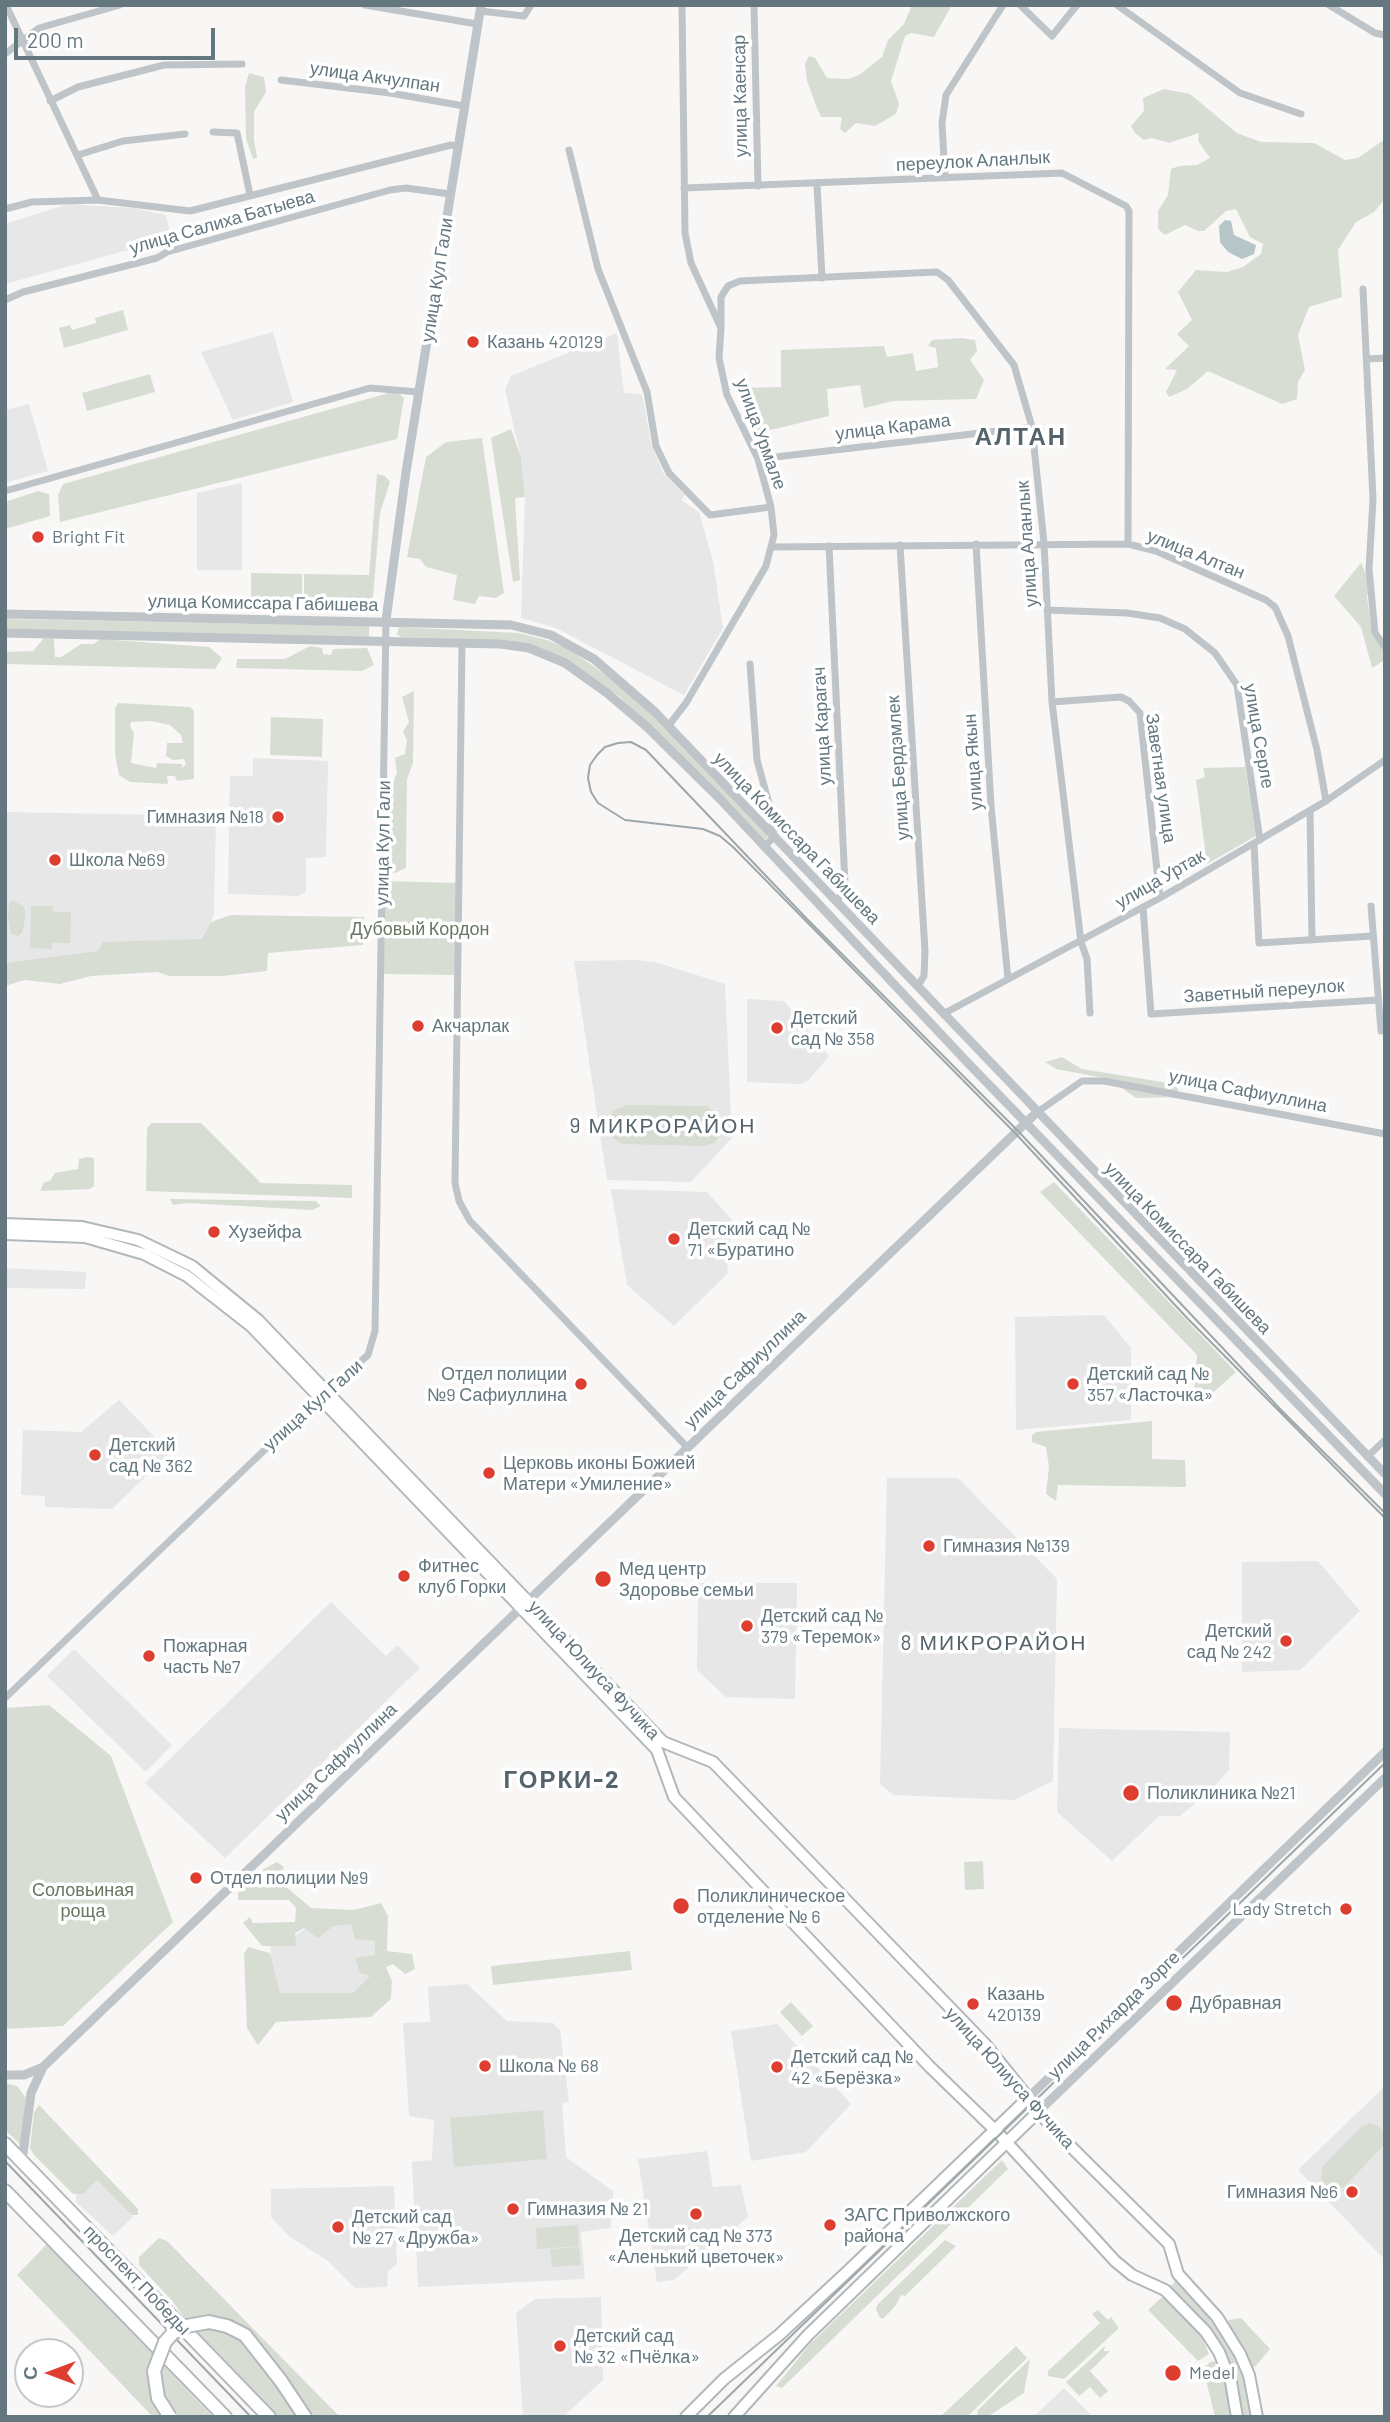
<!DOCTYPE html>
<html>
<head>
<meta charset="utf-8">
<style>
	body { margin:0 }
	#map { position:relative; width:1390px; height:2422px; overflow:hidden; background:#f8f7f5; font-family:Barlow,sans-serif }
	canvas { display:block }
	.frame { position:absolute; inset:0; border:7px solid #64777f; pointer-events:none }
	.north { position:absolute; left:14px; top:2338px; width:70px; height:70px; box-sizing:border-box; background:#fff; border:2px solid #c1c9cc; border-radius:50%; rotate:270deg; font-size:19px; font-weight:700; line-height:28px; text-align:center; color:#64777f }
	.north::after { content:''; display:block; margin:auto; width:24px; height:32px; background:#de3e2f; clip-path:polygon(50% 0,100% 100%,50% 72%,0 100%) }
	.scale { position:absolute; left:14px; top:28px; width:201px; height:32px; box-sizing:border-box; border:4px solid #64777f; border-top:0; padding-left:9px; font-size:21px; line-height:24px; white-space:nowrap; color:#64777f; -webkit-text-stroke:5px #fff; paint-order:stroke }
</style>
</head>
<body>
<div id="map">
<canvas width="1390" height="2422"></canvas>
<div class="frame"></div>
<div class="north">С</div>
<div class="scale">200 m</div>
</div>
<script>
const ctx = document.querySelector('canvas').getContext('2d');
ctx.lineJoin = 'round';
function paint(path, color) {
  ctx.fillStyle = color;
  ctx.fill(path, 'evenodd');
}
function poly(rows) {
  const path = new Path2D();
  for (const r of rows) {
    path.moveTo(r[0], r[1]);
    for (let i = 2; i < r.length; i += 2) path.lineTo(r[i], r[i + 1]);
  }
  return path;
}
function strokePath(path, color, width, dash) {
  ctx.strokeStyle = color;
  ctx.lineWidth = width;
  ctx.lineCap = dash ? 'butt' : 'round';
  ctx.setLineDash(dash || []);
  ctx.stroke(path);
}
function drawText(font, color, halo, rows, align = 'center') {
  ctx.font = font + ' Barlow,sans-serif';
  ctx.lineWidth = 7;
  ctx.setLineDash([]);
  ctx.textBaseline = 'middle';
  ctx.strokeStyle = halo;
  ctx.fillStyle = color;
  for (const [text, x, y, turn = 0] of rows) {
    ctx.save();
    ctx.translate(x, y);
    ctx.rotate((+turn || 0) * Math.PI / 180);
    ctx.textAlign = isNaN(turn) ? turn : align;
    if (halo) ctx.strokeText(text, 0, 0);
    ctx.fillText(text, 0, 0);
    ctx.restore();
  }
}
paint(poly([
	[68,204,132,208,166,215,171,238,5,284,5,224],
	[273,332,293,402,233,420,201,352],
	[617,333,624,393,642,394,651,443,663,473,685,495,681,500,699,512,713,561,723,628,684,695,556,628,521,618,525,497,521,457,505,390,511,376],
	[29,404,48,471,5,483,5,410],
	[242,483,242,570,197,570,197,493],
	[253,758,328,761,326,857,306,858,306,892,298,896,228,894,230,776,253,776],
	[5,812,216,816,214,915,203,939,5,963],
	[637,960,655,962,725,984,732,1138,691,1182,607,1180,574,961],
	[747,999,784,1001,829,1056,809,1080,800,1084,747,1082],
	[611,1189,707,1192,732,1220,727,1274,674,1326,627,1285],
	[5,1268,86,1272,85,1289,5,1288],
	[1104,1315,1131,1348,1131,1420,1016,1430,1015,1317],
	[119,1400,170,1453,112,1509,45,1507,45,1496,21,1495,23,1430,81,1432],
	[887,1478,958,1478,1057,1579,1053,1781,1014,1800,893,1795,880,1784],
	[1318,1561,1360,1611,1300,1670,1242,1672,1242,1562],
	[698,1583,797,1583,795,1699,726,1697,697,1670],
	[331,1602,386,1656,397,1645,420,1668,225,1858,145,1783],
	[74,1649,172,1745,146,1772,47,1676],
	[1059,1728,1230,1732,1229,1770,1212,1789,1205,1789,1204,1796,1180,1816,1159,1816,1112,1861,1057,1812],
	[380,1913,378,2000,273,2005,270,1939,292,1938,311,1925],
	[467,1984,507,2021,553,2023,560,2030,569,2102,562,2103,566,2157,613,2191,611,2228,581,2232,585,2279,418,2287,412,2162,432,2160,434,2120,409,2116,403,2023,430,2022,428,1987],
	[777,2024,851,2104,806,2152,751,2161,731,2031],
	[1385,2086,1385,2260,1298,2170],
	[707,2151,713,2187,741,2185,748,2217,674,2280,657,2282,638,2159],
	[95,2174,120,2198,133,2217,113,2236,76,2202,76,2195],
	[394,2186,397,2264,388,2271,387,2287,355,2288,328,2261,290,2237,271,2217,271,2189],
	[601,2297,603,2380,563,2417,523,2417,516,2313,535,2299],
	[1064,2388,1093,2417,1033,2417]
]), '#e6e7e6');
paint(poly([
	[912,5,952,5,934,37,911,33,905,36,891,81,899,104,896,114,875,126,856,123,845,133,840,129,842,117,821,117,817,108,807,81,805,64,809,56,815,58,827,78,848,79,859,75,882,57,888,40,904,24],
	[249,73,264,77,266,92,254,112,254,140,257,158,253,159,246,139,245,87],
	[1164,89,1190,94,1237,133,1261,142,1314,143,1345,160,1358,158,1385,139,1385,199,1374,212,1356,222,1338,250,1342,297,1309,307,1298,335,1305,370,1298,382,1297,399,1282,404,1208,371,1187,389,1169,397,1166,392,1177,370,1165,369,1189,346,1177,334,1192,320,1178,292,1196,270,1227,272,1243,267,1261,254,1263,244,1250,237,1236,209,1226,211,1204,231,1198,231,1185,225,1165,235,1158,229,1158,211,1168,195,1171,169,1179,166,1197,165,1210,158,1198,141,1199,133,1169,143,1152,138,1144,140,1135,133,1131,126,1144,111,1143,98],
	[123,310,128,330,64,348,59,328,70,325,72,330,96,323,95,318],
	[961,338,975,340,977,351,970,360,984,380,976,399,894,401,864,408,860,385,827,389,829,416,758,433,739,388,781,387,781,350,884,346,887,357,913,353,916,371,938,367,936,348,928,346,932,340],
	[150,374,155,392,87,411,82,393],
	[396,391,404,398,397,439,60,522,58,495,63,484],
	[511,429,521,457,525,497,515,498,520,580,513,582,491,438],
	[482,438,504,593,496,598,479,596,475,604,453,600,457,575,426,567,420,559,407,557,426,457,446,442],
	[377,474,385,476,390,482,380,513,372,609,349,611,304,606,304,574,369,575],
	[38,491,49,494,50,516,5,529,5,502],
	[1361,563,1370,583,1367,597,1372,632,1377,641,1385,640,1385,660,1372,668,1361,627,1334,596],
	[251,573,302,574,302,608,274,611,251,608],
	[5,619,369,626,369,637,5,629],
	[399,627,519,633,547,640,569,649,628,691,770,835,764,841,619,696,564,660,484,640,401,637,397,634],
	[44,638,54,639,55,657,61,657,81,644,94,644,100,639,209,647,222,658,215,669,5,664,5,652,33,651],
	[310,646,322,648,323,654,331,655,333,649,367,648,374,665,362,671,236,668,237,659,285,659],
	[414,691,413,763,407,779,406,868,395,873,386,870,387,794,397,773,395,758,405,754,407,740,403,732,409,722,402,697],
	[118,703,190,707,194,711,194,779,177,781,175,776,167,776,168,784,130,782,119,775,115,754,115,709],
	[151,721,170,725,181,735,183,743,167,743,166,756,173,760,184,759,186,764,182,768,182,764,157,763,156,768,131,763,134,733,130,726,131,722],
	[271,717,323,719,322,757,270,755],
	[1245,767,1256,836,1207,864,1196,780,1205,777,1203,768],
	[384,881,459,883,458,975,381,974],
	[13,900,24,907,26,915,22,933,18,936,11,934,8,917,9,904],
	[31,906,53,906,53,912,71,912,70,943,52,943,52,949,30,948],
	[231,915,364,917,363,945,268,953,267,971,222,976,169,976,157,972,91,976,60,984,25,980,5,986,5,963,98,951,103,942,202,939,211,922],
	[1062,1057,1082,1069,1175,1084,1182,1097,1136,1098,1109,1079,1056,1069,1045,1062],
	[627,1105,707,1106,721,1118,721,1134,714,1143,703,1146,623,1144,610,1136,607,1125,613,1111],
	[152,1123,201,1123,261,1183,352,1185,352,1198,146,1191,147,1128],
	[87,1157,94,1158,94,1186,90,1189,40,1191,44,1182,50,1181,55,1173,78,1169,79,1159],
	[1054,1182,1236,1372,1206,1399,1194,1395,1197,1355,1040,1192],
	[170,1199,316,1201,321,1206,312,1210,188,1203,173,1205],
	[1152,1421,1152,1459,1185,1460,1186,1487,1058,1485,1056,1501,1046,1494,1049,1467,1046,1447,1032,1442,1032,1435,1036,1432],
	[49,1705,111,1756,173,1922,63,2026,5,2029,5,1708],
	[983,1861,984,1889,965,1890,964,1862],
	[277,1862,284,1867,277,1879,311,1908,354,1910,381,1903,388,1916,387,1951,412,1954,415,1969,405,1974,393,1964,386,1967,392,1981,391,1999,371,2017,276,2022,258,2045,247,2028,244,1954,248,1947,270,1953,280,1993,353,1993,370,1976,360,1973,355,1958,375,1955,375,1941,355,1939,351,1924,333,1926,318,1938,304,1928,295,1933,296,1946,262,1946,243,1923,250,1917,253,1923,295,1922,296,1908,289,1900,238,1900,238,1893,264,1869],
	[630,1951,632,1970,493,1985,491,1966],
	[791,2002,813,2026,802,2036,780,2012],
	[5,2083,17,2086,26,2098,20,2144,5,2130],
	[39,2105,138,2209,138,2215,132,2215,97,2180,83,2194,73,2194,34,2155,30,2148,34,2112],
	[543,2110,547,2159,454,2167,450,2118],
	[1370,2123,1378,2126,1384,2132,1383,2146,1344,2187,1335,2189,1327,2187,1321,2178,1323,2166,1360,2128],
	[1002,2160,1008,2169,782,2388,776,2386,810,2344],
	[578,2225,579,2246,537,2249,536,2228],
	[159,2238,167,2241,340,2417,314,2417,287,2377,275,2385,297,2417,279,2417,185,2319,173,2302,139,2265,139,2257],
	[945,2240,956,2246,905,2296,901,2295,896,2305,883,2319,880,2318,876,2309,878,2304],
	[47,2244,213,2417,153,2417,17,2275],
	[579,2247,581,2265,552,2267,550,2249],
	[1176,2280,1215,2323,1234,2352,1246,2383,1252,2417,1241,2417,1235,2381,1169,2289],
	[1161,2298,1167,2299,1201,2335,1209,2354,1198,2361,1148,2310],
	[1098,2310,1108,2320,1111,2317,1119,2328,1064,2379,1048,2376,1048,2371,1100,2323,1092,2314],
	[1241,2318,1270,2349,1255,2367,1251,2366,1226,2324,1229,2320],
	[1016,2346,1027,2358,967,2417,940,2417],
	[1105,2346,1104,2351,1110,2351,1090,2371,1108,2391,1100,2398,1090,2387,1079,2396,1066,2382],
	[1030,2359,1024,2393,987,2417,978,2417,977,2411],
	[1212,2361,1219,2363,1227,2384,1233,2417,1215,2417,1203,2368]
]), '#d8ddd4');
paint(poly([
	[1225,220,1231,221,1234,235,1256,245,1254,254,1242,259,1228,252,1220,242,1219,226]
]), '#b6c5c7');
const secondary = poly([
	[5,1224,82,1227,138,1240,192,1266,258,1320,663,1742,713,1762,985,2044,1054,2130,1169,2244,1178,2274,1217,2317,1240,2354,1249,2375,1257,2417],
	[5,1234,85,1237,144,1254,187,1276,251,1326,657,1750,674,1797,929,2066,999,2134,1115,2261,1132,2275,1165,2290,1206,2332,1219,2352,1231,2382,1237,2417],
	[686,2417,724,2379,779,2335,846,2273,1029,2097],
	[734,2417,808,2335,1039,2111]
]);
const primary = poly([
	[5,2144,269,2417],
	[5,2191,225,2417],
	[281,2381,305,2417]
]);
strokePath(secondary, '#b1b8bb', 14);
strokePath(primary, '#b2b8bb', 16);
strokePath(poly([
	[6,5,98,200],
	[365,5,477,24],
	[754,5,758,186],
	[1020,5,1052,36,1077,5],
	[1117,5,1240,93,1301,114],
	[1329,5,1375,33,1385,35],
	[480,11,524,16,531,5],
	[5,54,39,28,120,5],
	[281,80,390,93,464,106],
	[50,101,78,87,164,65,242,64],
	[213,132,237,133,250,195],
	[569,150,598,269,647,392,656,446,669,473,710,515,771,507],
	[78,155,123,141,185,134],
	[945,178,942,123,946,95,1003,5],
	[817,184,822,278],
	[684,188,1062,173,1126,206,1129,211,1128,544],
	[5,209,32,202,98,200,190,211,451,145,459,147],
	[1363,289,1373,499,1369,569,1375,633,1385,647],
	[5,300,23,292,157,258,167,252,390,190,406,188,450,194],
	[721,328,721,297,728,286,740,281,937,272,948,280,1014,365,1032,427,1044,543,1052,702,1081,942,1087,959,1090,1013],
	[1367,359,1385,358],
	[758,459,1032,427],
	[5,491,370,388,419,392],
	[976,544,991,806,1008,979],
	[900,545,925,951,924,976,917,987],
	[829,546,845,884,843,893,836,901],
	[773,547,1128,544,1156,551,1266,600,1275,607,1288,636,1317,750,1326,801],
	[1047,610,1127,613,1160,618,1185,629,1215,653,1237,685,1260,840],
	[462,642,455,1183,459,1201,470,1221,687,1447],
	[750,664,757,760,771,811,774,837,765,846],
	[1052,702,1121,697,1129,701,1140,713,1160,898],
	[669,725,686,703,766,566,774,535,771,507,758,459,727,395,719,358,721,328,691,263,685,233,682,5],
	[1310,811,1312,940],
	[1254,844,1259,943,1373,936],
	[1371,906,1381,1031],
	[1143,907,1151,1014,1378,1000],
	[943,1014,1160,898,1326,801,1385,760],
	[1036,1113,1082,1081,1104,1081,1385,1134],
	[327,1391,368,1355,375,1331,386,620],
	[1368,1456,1385,1440],
	[5,1698,320,1397]
]), '#bec4c7', 7);
strokePath(poly([
	[5,614,511,625,551,635,594,659,655,712,1385,1474],
	[386,620,406,472,481,5],
	[5,633,500,644,529,648,565,663,607,693,647,727,720,799,967,1062,1385,1494],
	[5,2075,24,2075,41,2068],
	[1029,2097,1385,1752],
	[1039,2111,1385,1778],
	[22,2161,31,2093,43,2067,1036,1113]
]), '#bec4c7', 9);
strokePath(secondary, '#fff', 10);
strokePath(primary, '#fff', 12);
strokePath(poly([
	[1385,1513,1282,1411,1018,1131,807,919,646,750,631,742,618,743,605,747,597,755,590,765,588,778,591,792,598,803,625,820,703,829,720,836,733,847,1016,1134,1188,1319,1385,1518],
	[5,2161,251,2417],
	[707,2417,1385,1763]
]), '#9ea7ab', 2);
const primaryBridge = poly([
	[170,2417,158,2398,154,2371,165,2342,173,2333,187,2326,209,2322,227,2326,245,2335,281,2381]
]);
strokePath(primaryBridge, '#b2b8bb', 16, []);
strokePath(primaryBridge, '#fff', 12);
for (const [x, y, r, color] of [
	[473,342,7,"#de3e2f"],
	[38,537,7,"#de3e2f"],
	[278,817,7,"#de3e2f"],
	[55,860,7,"#de3e2f"],
	[418,1026,7,"#de3e2f"],
	[777,1028,7,"#de3e2f"],
	[214,1232,7,"#de3e2f"],
	[674,1239,7,"#de3e2f"],
	[581,1384,7,"#de3e2f"],
	[1073,1384,7,"#de3e2f"],
	[95,1455,7,"#de3e2f"],
	[489,1473,7,"#de3e2f"],
	[929,1546,7,"#de3e2f"],
	[404,1576,7,"#de3e2f"],
	[603,1579,9,"#de3e2f"],
	[747,1626,7,"#de3e2f"],
	[1286,1641,7,"#de3e2f"],
	[149,1656,7,"#de3e2f"],
	[1131,1793,9,"#de3e2f"],
	[196,1878,7,"#de3e2f"],
	[681,1906,9,"#de3e2f"],
	[1346,1909,7,"#de3e2f"],
	[1174,2003,9,"#de3e2f"],
	[973,2004,7,"#de3e2f"],
	[485,2066,7,"#de3e2f"],
	[777,2067,7,"#de3e2f"],
	[1352,2192,7,"#de3e2f"],
	[513,2209,7,"#de3e2f"],
	[696,2214,7,"#de3e2f"],
	[830,2225,7,"#de3e2f"],
	[338,2227,7,"#de3e2f"],
	[560,2346,7,"#de3e2f"],
	[1173,2373,9,"#de3e2f"]
]) {
  const dot = new Path2D();
  dot.arc(x, y, r, 0, 2 * Math.PI);
  ctx.fillStyle = color;
  ctx.fill(dot);
  strokePath(dot, '#fff', 2.5);
}
drawText('18px', '#64777f', '#fff', [
	["улица Акчулпан",375,77,8],
	["улица Каенсар",740,96,-91],
	["переулок Аланлык",973,161,-3],
	["улица Салиха Батыева",222,222,-16],
	["улица Кул Гали",437,280,-81],
	["улица Карама",893,427,-7],
	["улица Урмале",761,434,70],
	["улица Аланлык",1027,544,-94],
	["улица Алтан",1196,554,22],
	["улица Комиссара Габишева",263,603,1],
	["улица Карагач",822,726,-93],
	["улица Серле",1259,736,80],
	["улица Якын",973,762,-94],
	["улица Бердэмлек",898,768,-94],
	["Заветная улица",1161,778,82],
	["улица Комиссара Габишева",797,838,46],
	["улица Кул Гали",383,843,-89],
	["улица Уртак",1160,879,-30],
	["Заветный переулок",1264,991,-4],
	["улица Сафиуллина",1248,1091,11],
	["улица Комиссара Габишева",1188,1248,46],
	["улица Сафиуллина",745,1369,-44],
	["улица Кул Гали",313,1405,-42],
	["улица Юлиуса Фучика",594,1670,47],
	["улица Сафиуллина",336,1762,-44],
	["улица Рихарда Зорге",1114,2015,-44],
	["улица Юлиуса Фучика",1010,2078,48],
	["проспект Победы",137,2280,46]
]);
drawText('18px', '#64777f', '#fff', [
	["Казань 420129",487,342],
	["Bright Fit",52,537],
	["Гимназия №18",264,817,"right"],
	["Школа №69",69,860],
	["Детский",791,1018],
	["сад № 358",791,1039],
	["Акчарлак",432,1026],
	["Детский сад №",688,1229],
	["71 «Буратино",688,1250],
	["Хузейфа",228,1232],
	["Отдел полиции",567,1374,"right"],
	["№9 Сафиуллина",567,1395,"right"],
	["Детский сад №",1087,1374],
	["357 «Ласточка»",1087,1395],
	["Детский",109,1445],
	["сад № 362",109,1466],
	["Церковь иконы Божией",503,1463],
	["Матери «Умиление»",503,1484],
	["Гимназия №139",943,1546],
	["Фитнес",418,1566],
	["клуб Горки",418,1587],
	["Мед центр",619,1569],
	["Здоровье семьи",619,1590],
	["Детский сад №",761,1616],
	["379 «Теремок»",761,1637],
	["Детский",1272,1631,"right"],
	["сад № 242",1272,1652,"right"],
	["Пожарная",163,1646],
	["часть №7",163,1667],
	["Поликлиника №21",1147,1793],
	["Отдел полиции №9",210,1878],
	["Поликлиническое",697,1896],
	["отделение № 6",697,1917],
	["Lady Stretch",1332,1909,"right"],
	["Казань",987,1994],
	["420139",987,2015],
	["Дубравная",1190,2003],
	["Детский сад №",791,2057],
	["42 «Берёзка»",791,2078],
	["Школа № 68",499,2066],
	["Гимназия №6",1338,2192,"right"],
	["Гимназия № 21",527,2209],
	["ЗАГС Приволжского",844,2215],
	["района",844,2236],
	["Детский сад",352,2217],
	["№ 27 «Дружба»",352,2238],
	["Детский сад № 373",696,2236,"center"],
	["«Аленький цветочек»",696,2257,"center"],
	["Детский сад",574,2336],
	["№ 32 «Пчёлка»",574,2357],
	["Medel",1189,2373]
], 'left');
drawText('18px', '#697762', '#fff', [
	["Дубовый Кордон",420,929],
	["Соловьиная",83,1890],
	["роща",83,1911]
]);
ctx.letterSpacing = '2px';
drawText('21px', '#55646a', '#fff', [
	["9 МИКРОРАЙОН",663,1126],
	["8 МИКРОРАЙОН",994,1643]
]);
ctx.letterSpacing = '0px';
ctx.letterSpacing = '2px';
drawText('bold 24px', '#55646a', '#fff', [
	["АЛТАН",1021,437],
	["ГОРКИ-2",562,1780]
]);
ctx.letterSpacing = '0px';
</script>
</body>
</html>
